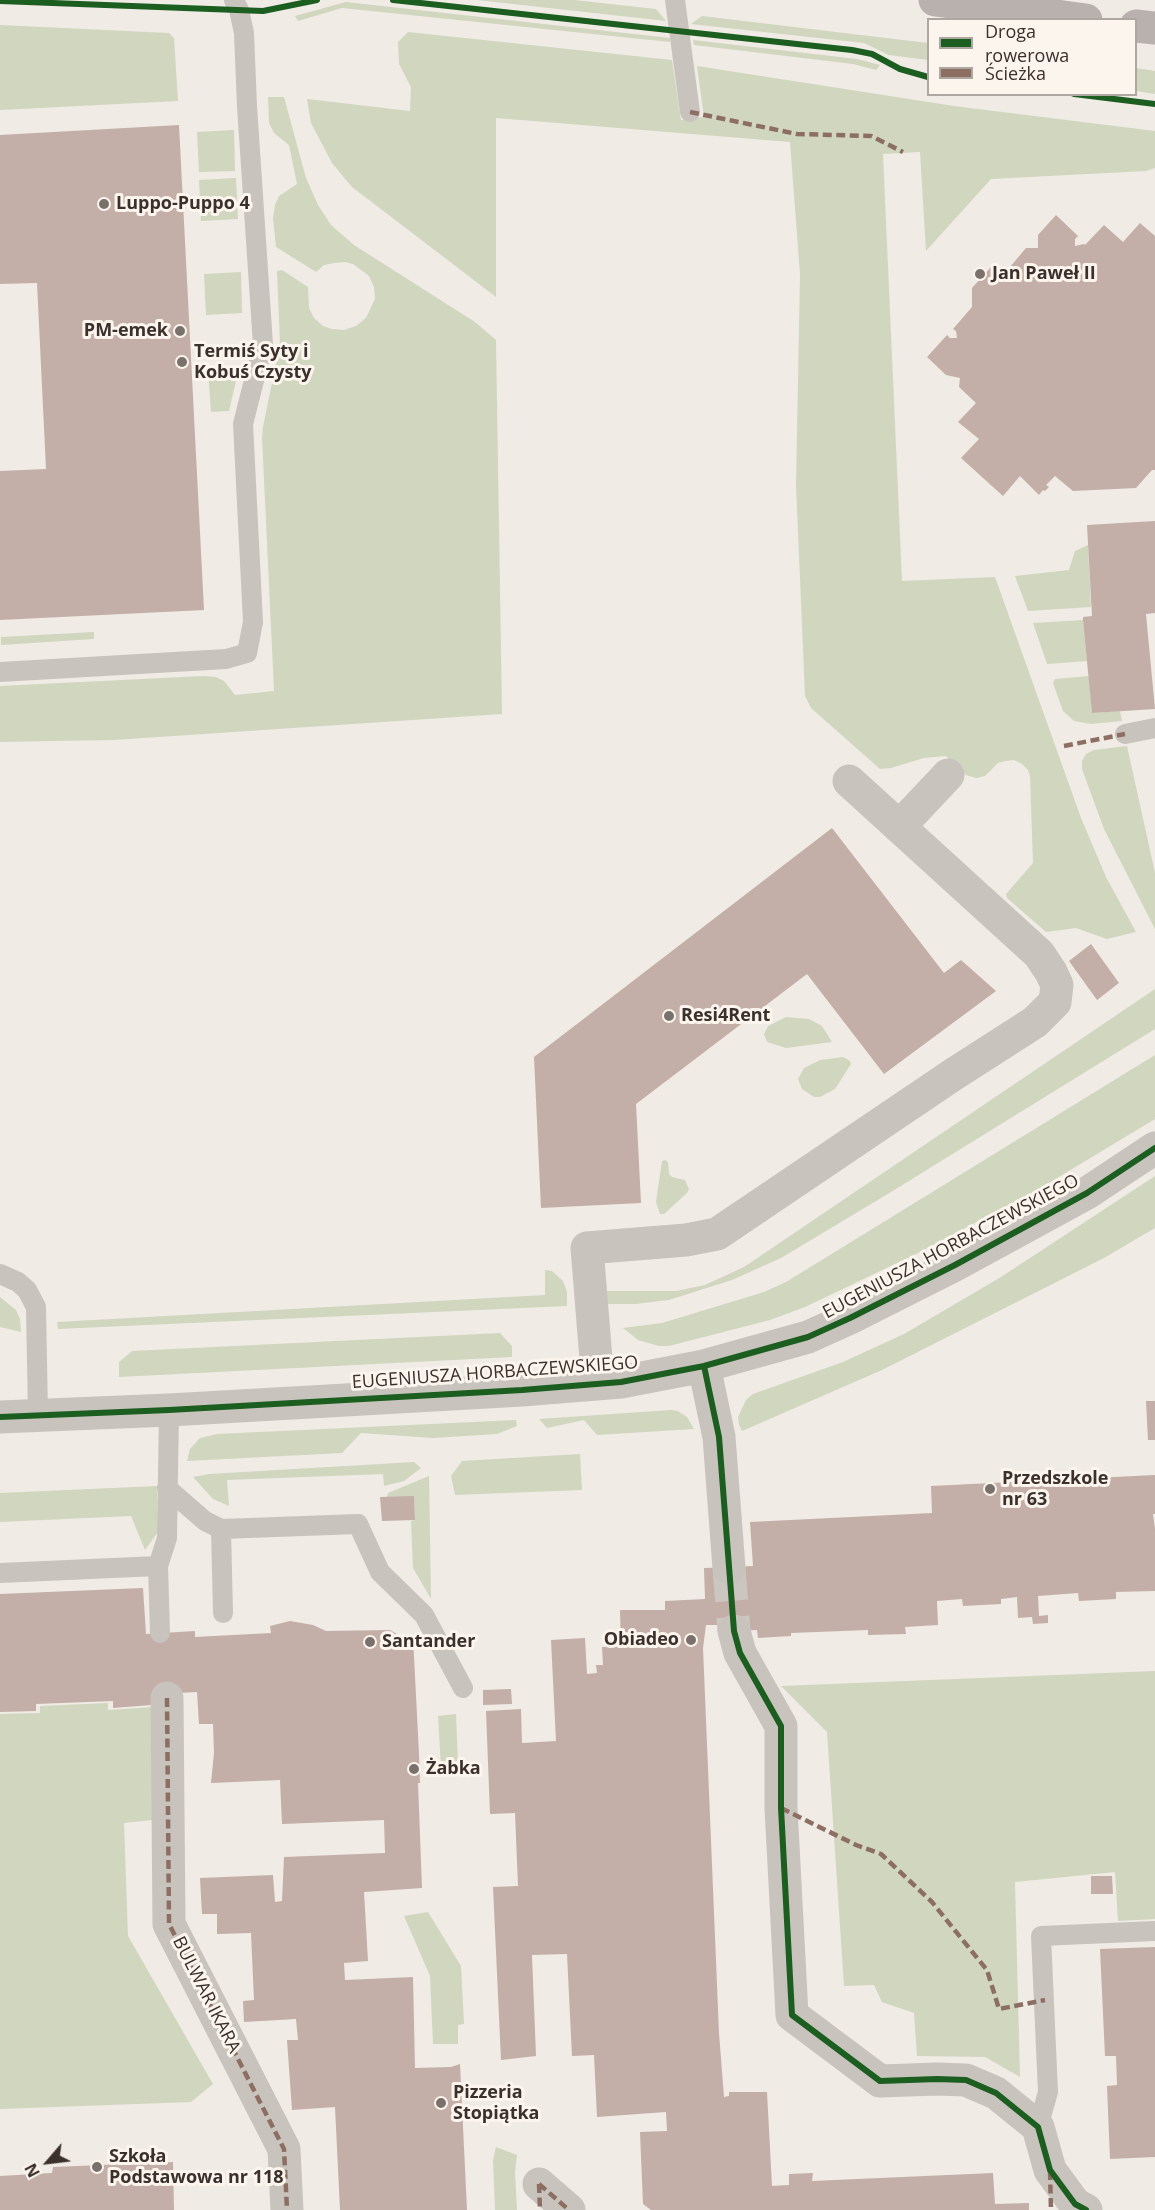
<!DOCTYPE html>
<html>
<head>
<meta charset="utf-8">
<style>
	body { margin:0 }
	#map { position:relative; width:1155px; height:2210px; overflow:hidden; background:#f0ebe5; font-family:"Open Sans",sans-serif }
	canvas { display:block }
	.legend { position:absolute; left:927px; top:18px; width:210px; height:78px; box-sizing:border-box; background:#fbf5ee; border:2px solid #aea6a0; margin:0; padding:8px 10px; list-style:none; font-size:18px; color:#3b302b }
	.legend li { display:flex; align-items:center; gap:12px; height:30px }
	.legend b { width:30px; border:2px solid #aea6a0 }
	.north { position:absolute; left:18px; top:2132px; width:60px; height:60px; -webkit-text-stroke:4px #fbf5ee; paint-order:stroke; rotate:242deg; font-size:16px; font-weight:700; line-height:24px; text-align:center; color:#3b302b }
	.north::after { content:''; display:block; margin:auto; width:21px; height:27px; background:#3b302b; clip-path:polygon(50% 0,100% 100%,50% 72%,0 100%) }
</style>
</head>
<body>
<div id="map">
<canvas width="1155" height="2210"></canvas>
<ul class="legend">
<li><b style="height:8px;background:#1b5e20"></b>Droga rowerowa</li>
<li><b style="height:8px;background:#8d6e63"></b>Ścieżka</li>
</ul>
<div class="north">N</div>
</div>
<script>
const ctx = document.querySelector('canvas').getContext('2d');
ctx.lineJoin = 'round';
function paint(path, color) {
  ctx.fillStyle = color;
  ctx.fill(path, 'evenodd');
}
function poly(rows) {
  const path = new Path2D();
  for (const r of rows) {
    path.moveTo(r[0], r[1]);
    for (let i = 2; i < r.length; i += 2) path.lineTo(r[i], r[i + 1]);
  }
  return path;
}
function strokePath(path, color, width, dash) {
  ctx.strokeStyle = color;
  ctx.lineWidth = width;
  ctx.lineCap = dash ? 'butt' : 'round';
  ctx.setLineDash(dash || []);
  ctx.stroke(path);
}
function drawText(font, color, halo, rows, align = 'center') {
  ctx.font = font + ' "Open Sans",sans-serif';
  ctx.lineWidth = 6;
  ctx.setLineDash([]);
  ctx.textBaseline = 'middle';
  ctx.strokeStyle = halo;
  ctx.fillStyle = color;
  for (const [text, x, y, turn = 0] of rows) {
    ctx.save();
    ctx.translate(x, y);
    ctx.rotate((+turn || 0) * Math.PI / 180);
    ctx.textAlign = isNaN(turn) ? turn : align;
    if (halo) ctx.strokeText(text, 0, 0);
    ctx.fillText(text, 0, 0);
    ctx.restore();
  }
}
paint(poly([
	[477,0,574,0,656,9,666,21],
	[346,2,670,38,670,42,342,8,298,21,295,16],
	[702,16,928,43,928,60,889,55,864,43,691,24],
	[0,25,169,33,174,38,178,101,0,110],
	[408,32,672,60,681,120,704,117,697,66,954,106,1155,131,1155,168,1146,171,991,179,926,251,920,152,883,154,902,581,995,577,1081,818,1106,877,1136,932,1107,939,1076,928,1046,932,1007,898,1006,894,1033,863,1030,776,1028,770,1022,764,1014,760,1005,761,998,763,985,776,976,778,966,775,946,756,924,758,891,768,880,769,811,708,805,696,796,485,800,274,790,142,496,118,496,297,352,187,332,163,311,123,307,99,410,111,411,87,399,64,398,42],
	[693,40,857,59,880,65,876,70,853,64,694,45],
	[1136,68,1155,71,1155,94,1136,91],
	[268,97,284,97,306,178,318,205,331,225,354,245,475,322,496,340,502,714,114,740,0,742,0,686,203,676,216,677,224,681,235,695,274,691,262,437,263,427,280,343,277,271,282,270,308,287,309,308,314,318,323,326,332,329,344,330,356,326,366,318,375,299,374,287,369,276,353,264,345,262,334,263,324,265,316,272,276,247,273,218,275,205,279,196,297,184,289,145,274,133,269,123],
	[234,130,235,171,199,172,197,132],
	[236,178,238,219,201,221,199,180],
	[241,272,242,313,206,315,204,274],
	[239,368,229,411,211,412,208,370],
	[1088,545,1091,607,1028,611,1015,576,1069,570,1075,551],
	[1083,620,1087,661,1047,664,1033,623],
	[94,632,94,639,1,645,1,637],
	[1089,676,1092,713,1120,711,1122,721,1091,724,1074,721,1063,711,1053,683,1055,679],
	[1127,746,1155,873,1155,929,1104,829,1082,769,1082,761,1086,754,1094,750],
	[1155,989,1155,1029,891,1192,781,1258,732,1280,669,1300,635,1304,607,1304,606,1291,676,1291,705,1285,744,1267],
	[786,1017,809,1019,822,1026,832,1042,786,1048,767,1042,764,1034,768,1026],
	[1155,1055,1155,1119,1039,1189,920,1252,805,1307,770,1320,669,1346,659,1346,638,1340,623,1328,662,1323,764,1292,786,1282],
	[843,1057,850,1061,851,1064,835,1089,820,1097,814,1097,802,1089,798,1079,804,1068,820,1060],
	[665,1160,668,1162,669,1174,672,1177,685,1180,689,1189,687,1193,664,1214,660,1214,656,1202,662,1161],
	[1155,1176,1155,1228,1104,1258,882,1370,742,1431,739,1425,738,1417,746,1400,753,1394,843,1362,904,1334,1001,1277],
	[545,1270,552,1271,563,1281,567,1292,567,1306,58,1329,57,1322,545,1295],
	[0,1297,16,1310,20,1319,21,1332,0,1327],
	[500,1333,512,1346,512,1357,119,1377,119,1362,132,1351],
	[671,1410,678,1411,687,1417,694,1429,597,1435,584,1420,547,1428,539,1419],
	[516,1420,517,1426,497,1434,433,1438,361,1433,342,1453,187,1461,190,1449,200,1438,217,1434],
	[580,1454,582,1490,455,1495,451,1476,462,1461],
	[414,1462,421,1468,404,1481,384,1486,383,1474,227,1480,229,1506,213,1499,193,1477,209,1474],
	[429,1476,431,1599,413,1568,411,1521,415,1520,414,1497,387,1497,388,1493],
	[157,1486,158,1532,145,1550,131,1516,0,1522,0,1493],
	[1155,1671,1155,1919,1118,1921,1115,1872,1015,1882,1020,2077,985,2057,917,2056,914,2013,882,2002,874,1985,844,1986,827,1732,781,1686],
	[108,1703,108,1710,153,1707,152,1820,124,1823,128,1936,213,2084,191,2102,0,2109,0,1714,40,1713,40,1706],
	[456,1714,458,1765,441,1767,438,1716],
	[428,1912,461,1966,464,2024,458,2025,458,2044,433,2044,430,1976,404,1916],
	[496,2147,517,2155,515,2172,517,2210,495,2210,493,2160]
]), '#d1d6bf');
paint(poly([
	[179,125,204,610,0,620,0,471,46,469,37,283,0,284,0,135],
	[1056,215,1078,236,1075,239,1075,246,1084,244,1085,245,1104,225,1123,242,1140,223,1155,236,1155,470,1152,470,1136,488,1073,491,1055,476,1046,485,1049,487,1045,491,1043,490,1039,495,1020,476,1003,496,961,458,979,439,958,422,976,403,959,387,960,378,946,375,927,357,947,335,950,338,957,338,956,331,953,329,972,307,972,288,991,267,1010,267,1026,248,1038,248,1038,235],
	[1155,521,1155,613,1146,614,1155,709,1092,713,1083,620,1083,617,1092,616,1087,525],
	[832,828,944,973,961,960,996,991,884,1074,807,974,636,1104,641,1203,541,1208,534,1057],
	[1091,944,1119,983,1097,1000,1069,961],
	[1146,1401,1155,1401,1155,1440,1148,1440],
	[1155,1475,1155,1514,1153,1514,1155,1529,1155,1591,1116,1592,1116,1599,1079,1601,1078,1593,1038,1596,1039,1616,1048,1615,1048,1623,1033,1624,1032,1617,1018,1618,1017,1597,1001,1599,1001,1604,963,1606,962,1599,937,1601,938,1625,905,1627,906,1634,868,1635,868,1630,791,1633,791,1636,758,1638,757,1630,734,1631,730,1625,706,1625,703,1648,719,2033,724,2097,729,2096,729,2092,767,2092,772,2186,789,2185,789,2174,813,2173,812,2181,993,2173,995,2204,1029,2203,1029,2210,651,2210,643,2204,640,2132,667,2131,666,2112,597,2117,594,2055,572,2056,567,1954,532,1955,536,2056,501,2060,493,1887,518,1886,515,1813,490,1814,486,1711,521,1709,522,1743,556,1741,551,1640,585,1638,587,1674,597,1673,596,1665,603,1665,602,1647,621,1646,620,1610,665,1610,665,1601,705,1599,704,1568,753,1566,750,1522,932,1513,931,1486],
	[414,1496,415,1520,382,1521,380,1497],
	[143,1588,146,1634,195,1631,195,1637,271,1633,270,1626,290,1621,313,1625,326,1631,390,1630,402,1637,413,1637,419,1754,420,1783,418,1783,422,1888,364,1892,368,1961,344,1963,345,1980,413,1977,415,2068,451,2067,460,2064,467,2210,340,2210,335,2107,292,2110,287,2040,298,2040,296,2019,244,2022,243,2001,254,2000,251,1933,217,1934,217,1914,202,1914,200,1878,273,1875,275,1902,282,1901,284,1857,385,1853,384,1820,282,1824,280,1780,211,1783,214,1753,213,1724,199,1724,197,1692,178,1693,151,1705,113,1708,113,1701,36,1704,36,1711,0,1712,0,1594],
	[511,1689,512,1704,483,1705,483,1690],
	[1091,1876,1112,1876,1113,1894,1091,1894],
	[1155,1947,1155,2157,1110,2159,1107,2086,1117,2085,1116,2056,1105,2056,1100,1949],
	[173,2162,174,2210,0,2210,0,2176,52,2173,53,2167]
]), '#c3afa7');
strokePath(poly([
	[729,1568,734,1631]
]), '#ccc6c0', 33, [33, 16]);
strokePath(poly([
	[675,0,690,112],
	[0,672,226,659,247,653,253,622,243,424,263,345,247,106,244,33,239,10,234,0],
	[1125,734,1155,728],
	[0,1274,18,1282,27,1290,36,1307,38,1415],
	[167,1488,205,1521,221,1529,358,1524,380,1572,424,1615,463,1688],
	[221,1529,223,1613],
	[0,1573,158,1566],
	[160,1633,158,1566,167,1538,169,1410],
	[1038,2127,1048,2092,1041,1936,1155,1931]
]), '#c9c3be', 20);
strokePath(poly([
	[899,827,948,775],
	[704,1366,719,1437,729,1568],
	[598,1384,587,1248,686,1240,717,1234,954,1074,1035,1022,1055,1002,1057,985,1051,972,1039,954,849,781],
	[0,1417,169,1410,522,1390,621,1382,704,1366,808,1337,850,1318,955,1265,1087,1193,1155,1148],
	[734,1631,740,1653,781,1726,781,1808,792,2015,880,2081,937,2079,966,2080,996,2093,1038,2127,1050,2170,1075,2204,1086,2210],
	[167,1698,169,1924,284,2149,287,2210],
	[539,2184,569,2210]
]), '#c9c3be', 33);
strokePath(poly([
	[935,0,1086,20],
	[1136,26,1155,28]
]), '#b8b1ad', 33);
strokePath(poly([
	[690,112,797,134,871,136,903,152],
	[1064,746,1125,734],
	[167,1698,169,1924,284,2149,287,2210],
	[781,1808,856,1845,881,1854,932,1902,987,1970,999,2009,1045,2000],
	[1050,2171,1051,2210],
	[539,2184,569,2210],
	[539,2184,540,2210]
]), '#8d6e63', 4.5, [9, 4.5]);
strokePath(poly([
	[393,0,852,50,872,54,900,69,928,77],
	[0,1,263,11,317,0],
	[1074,94,1155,104],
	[704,1366,719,1437,734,1631,740,1653,781,1726,781,1808,792,2015,880,2081,937,2079,966,2080,996,2093,1038,2127,1050,2170,1075,2204,1086,2210],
	[0,1417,169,1410,522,1390,621,1382,704,1366,808,1337,850,1318,955,1265,1087,1193,1155,1148]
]), '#1b5e20', 6);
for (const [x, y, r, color] of [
	[104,204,6,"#7a716c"],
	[980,274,6,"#7a716c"],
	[180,331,6,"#7a716c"],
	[182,362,6,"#7a716c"],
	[669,1016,6,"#7a716c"],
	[990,1489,6,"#7a716c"],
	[691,1640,6,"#7a716c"],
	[370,1642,6,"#7a716c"],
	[414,1769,6,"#7a716c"],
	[441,2103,6,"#7a716c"],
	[97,2167,6,"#7a716c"]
]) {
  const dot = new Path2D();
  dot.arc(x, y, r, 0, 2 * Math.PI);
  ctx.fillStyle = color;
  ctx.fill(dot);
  strokePath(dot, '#fbf5ee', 2);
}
drawText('bold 18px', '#3b302b', '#fbf5ee', [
	["Luppo-Puppo 4",116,204],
	["Jan Paweł II",992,274],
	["PM-emek",168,331,"right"],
	["Termiś Syty i",194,352],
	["Kobuś Czysty",194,373],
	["Resi4Rent",681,1016],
	["Przedszkole",1002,1479],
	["nr 63",1002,1500],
	["Obiadeo",679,1640,"right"],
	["Santander",382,1642],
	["Żabka",426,1769],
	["Pizzeria",453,2093],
	["Stopiątka",453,2114],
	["Szkoła",109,2157],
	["Podstawowa nr 118",109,2178]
], 'left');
drawText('18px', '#3b302b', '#fbf5ee', [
	["EUGENIUSZA HORBACZEWSKIEGO",951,1247,-28],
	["EUGENIUSZA HORBACZEWSKIEGO",495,1373,-4],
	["BULWAR IKARA",206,1995,63]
]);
</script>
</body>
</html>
